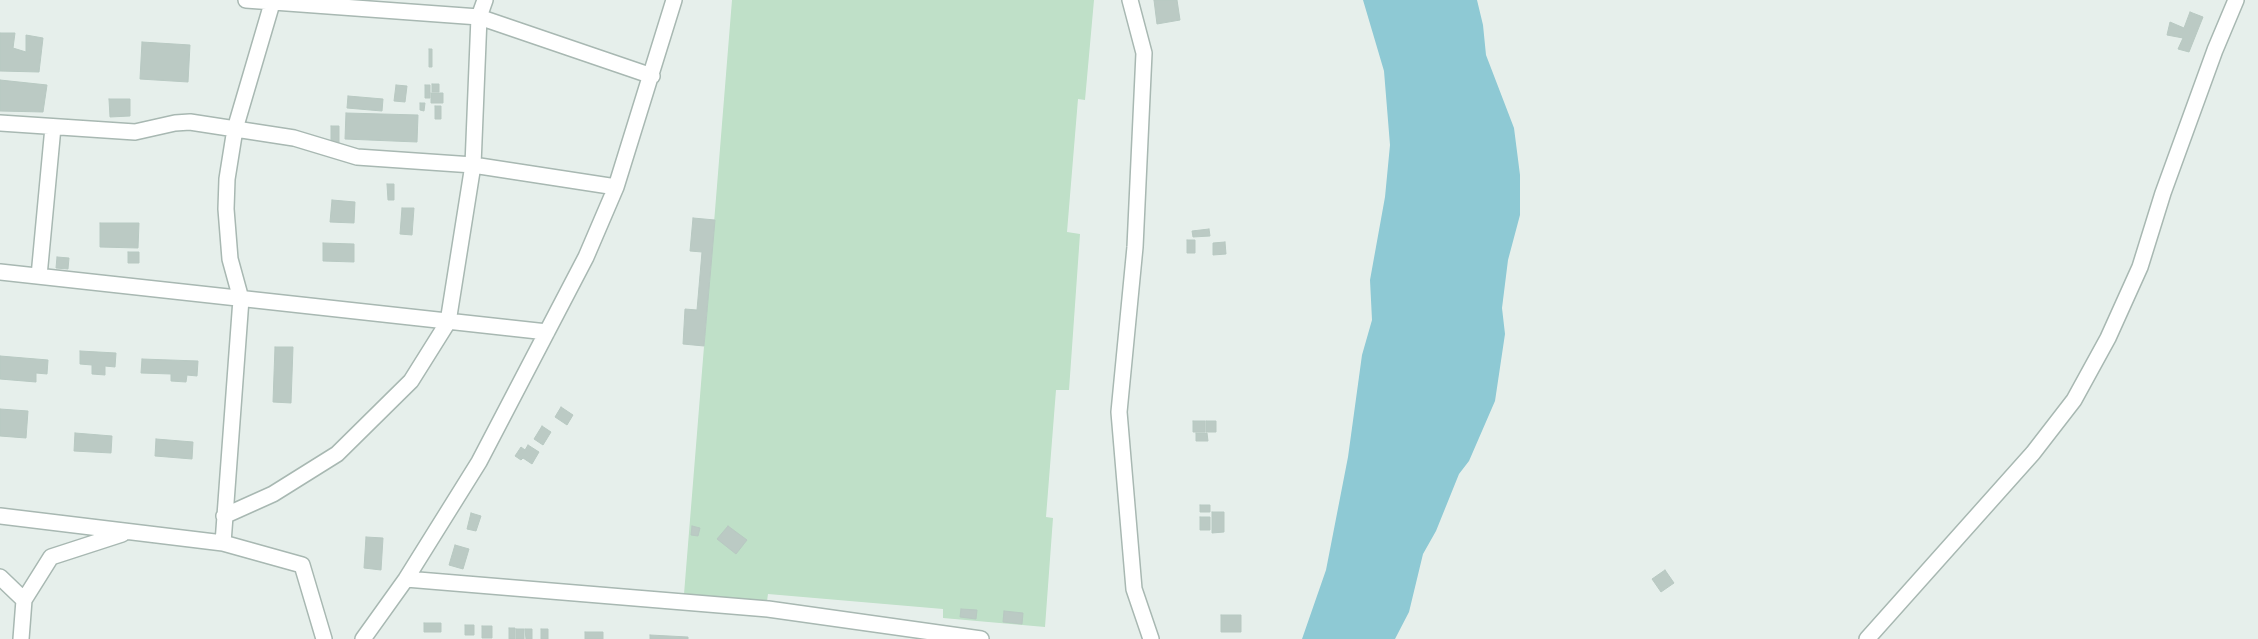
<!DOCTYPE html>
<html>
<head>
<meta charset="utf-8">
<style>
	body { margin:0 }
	canvas { display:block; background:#e6efeb }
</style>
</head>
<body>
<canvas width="2258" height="639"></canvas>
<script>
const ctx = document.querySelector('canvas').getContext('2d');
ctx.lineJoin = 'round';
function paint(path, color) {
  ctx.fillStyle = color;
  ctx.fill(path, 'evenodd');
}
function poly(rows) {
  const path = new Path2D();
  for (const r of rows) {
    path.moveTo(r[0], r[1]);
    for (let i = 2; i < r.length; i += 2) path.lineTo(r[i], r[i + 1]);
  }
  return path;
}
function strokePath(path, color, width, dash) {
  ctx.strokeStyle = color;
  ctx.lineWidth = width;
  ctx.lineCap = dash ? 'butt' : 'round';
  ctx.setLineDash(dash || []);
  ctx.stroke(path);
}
paint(poly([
	[732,0,1094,0,1085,100,1078,99,1067,232,1080,234,1069,390,1056,390,1046,517,1053,518,1045,627,943,618,943,609,768,594,767,601,684,594]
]), '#bfe0c8');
paint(poly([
	[1363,0,1477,0,1483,25,1486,55,1514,128,1520,175,1520,215,1508,260,1502,308,1505,334,1495,401,1469,461,1459,474,1436,531,1423,554,1409,612,1395,639,1302,639,1326,570,1348,457,1362,355,1372,320,1370,280,1385,197,1390,145,1384,71]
]), '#8ec9d4');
const building = poly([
	[1154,0,1177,0,1180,20,1157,24,1154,0],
	[2190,12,2203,17,2189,52,2178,49,2183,38,2167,35,2170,22,2184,28,2190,12],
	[0,33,15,33,13,48,26,52,26,35,43,38,39,72,0,71,0,33],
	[142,42,190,45,188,82,140,79,142,42],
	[429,49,432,49,432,67,429,67,429,49],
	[0,80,47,85,43,112,0,111,0,80],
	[432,84,439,84,439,92,432,92,432,84],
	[396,85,407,86,405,102,394,101,396,85],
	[425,85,430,85,430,98,425,98,425,85],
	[431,93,443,93,443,103,431,103,431,93],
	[348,96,383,99,382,111,347,108,348,96],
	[109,99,130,99,130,116,110,117,109,99],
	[420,103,425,103,424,111,420,110,420,103],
	[435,106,441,106,441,119,435,119,435,106],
	[346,113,418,115,417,142,345,139,346,113],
	[331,126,339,126,339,143,331,143,331,126],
	[387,184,394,184,394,200,388,200,387,184],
	[332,200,355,202,354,223,330,222,332,200],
	[402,208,414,208,412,235,400,234,402,208],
	[693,218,715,220,704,346,683,344,685,309,697,310,702,252,690,251,693,218],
	[100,223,139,223,138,248,100,247,100,223],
	[1209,229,1210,236,1193,237,1192,231,1209,229],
	[1187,240,1195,240,1195,253,1187,253,1187,240],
	[1225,242,1226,254,1213,255,1213,243,1225,242],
	[323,243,354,244,354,262,323,261,323,243],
	[128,252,139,252,139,263,128,263,128,252],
	[57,257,69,258,68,269,56,268,57,257],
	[275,347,293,347,291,403,273,402,275,347],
	[80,351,116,353,115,367,105,366,105,375,92,374,92,365,80,364,80,351],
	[0,356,48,360,47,374,36,373,36,382,0,379,0,356],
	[142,359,198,361,197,376,187,375,186,382,171,381,171,374,141,373,142,359],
	[561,407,573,415,567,425,555,417,561,407],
	[0,409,28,411,26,438,0,436,0,409],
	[1193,421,1205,421,1205,432,1193,432,1193,421],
	[1206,421,1216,421,1216,432,1206,432,1206,421],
	[542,426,551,432,543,445,534,439,542,426],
	[75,433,112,436,111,453,74,451,75,433],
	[1196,433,1207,433,1208,441,1196,441,1196,433],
	[156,439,193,442,192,459,155,456,156,439],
	[528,445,539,452,532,464,523,458,521,460,515,456,521,447,525,450,528,445],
	[1200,505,1210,505,1210,512,1200,512,1200,505],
	[1212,512,1224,512,1224,532,1212,533,1212,512],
	[471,513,481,516,476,531,467,529,471,513],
	[1200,517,1210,517,1210,530,1200,530,1200,517],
	[692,526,700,528,698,536,691,535,692,526],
	[728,526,747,540,736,554,717,539,728,526],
	[366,537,383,538,381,570,364,568,366,537],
	[455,545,469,549,463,569,449,565,455,545],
	[1665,570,1674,583,1661,592,1652,579,1665,570],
	[961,609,977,610,976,619,960,617,961,609],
	[1004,611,1023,613,1022,624,1003,622,1004,611],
	[1221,615,1241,615,1241,632,1221,632,1221,615],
	[424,623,441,623,441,632,424,632,424,623],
	[465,625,474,625,474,635,465,635,465,625],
	[482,626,492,626,492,638,482,638,482,626],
	[509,628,515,628,515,639,509,639,509,628],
	[516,629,524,629,524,639,516,639,516,629],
	[525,629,532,629,532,639,526,639,525,629],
	[541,629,548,629,548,639,541,639,541,629],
	[585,632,603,632,603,639,585,639,585,632],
	[650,635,688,637,688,639,650,639,650,635]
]);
paint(building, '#bbcac4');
strokePath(building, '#b8c9c2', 1);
const minor = poly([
	[246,0,479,17,652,76],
	[1130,0,1144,53,1135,247,1119,412,1134,589,1151,639],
	[0,123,135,132,175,123,190,122,294,138,357,157,473,165,616,187],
	[0,272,547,332],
	[39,276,53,127],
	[0,516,223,543,302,565,324,639],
	[224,516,273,494,337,454,411,381,448,322,473,165,479,17,485,0],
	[223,543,241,299,230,259,226,209,227,179,235,129,273,0],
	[0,577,24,600,21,639],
	[406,579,768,609,981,639],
	[24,600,51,557,122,534],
	[363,639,406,579,479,462,586,257,616,187,674,0],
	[1867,639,2033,453,2074,400,2108,338,2140,267,2163,193,2215,50,2236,0]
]);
strokePath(minor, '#a8b8b2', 18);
strokePath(minor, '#fff', 15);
</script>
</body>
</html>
